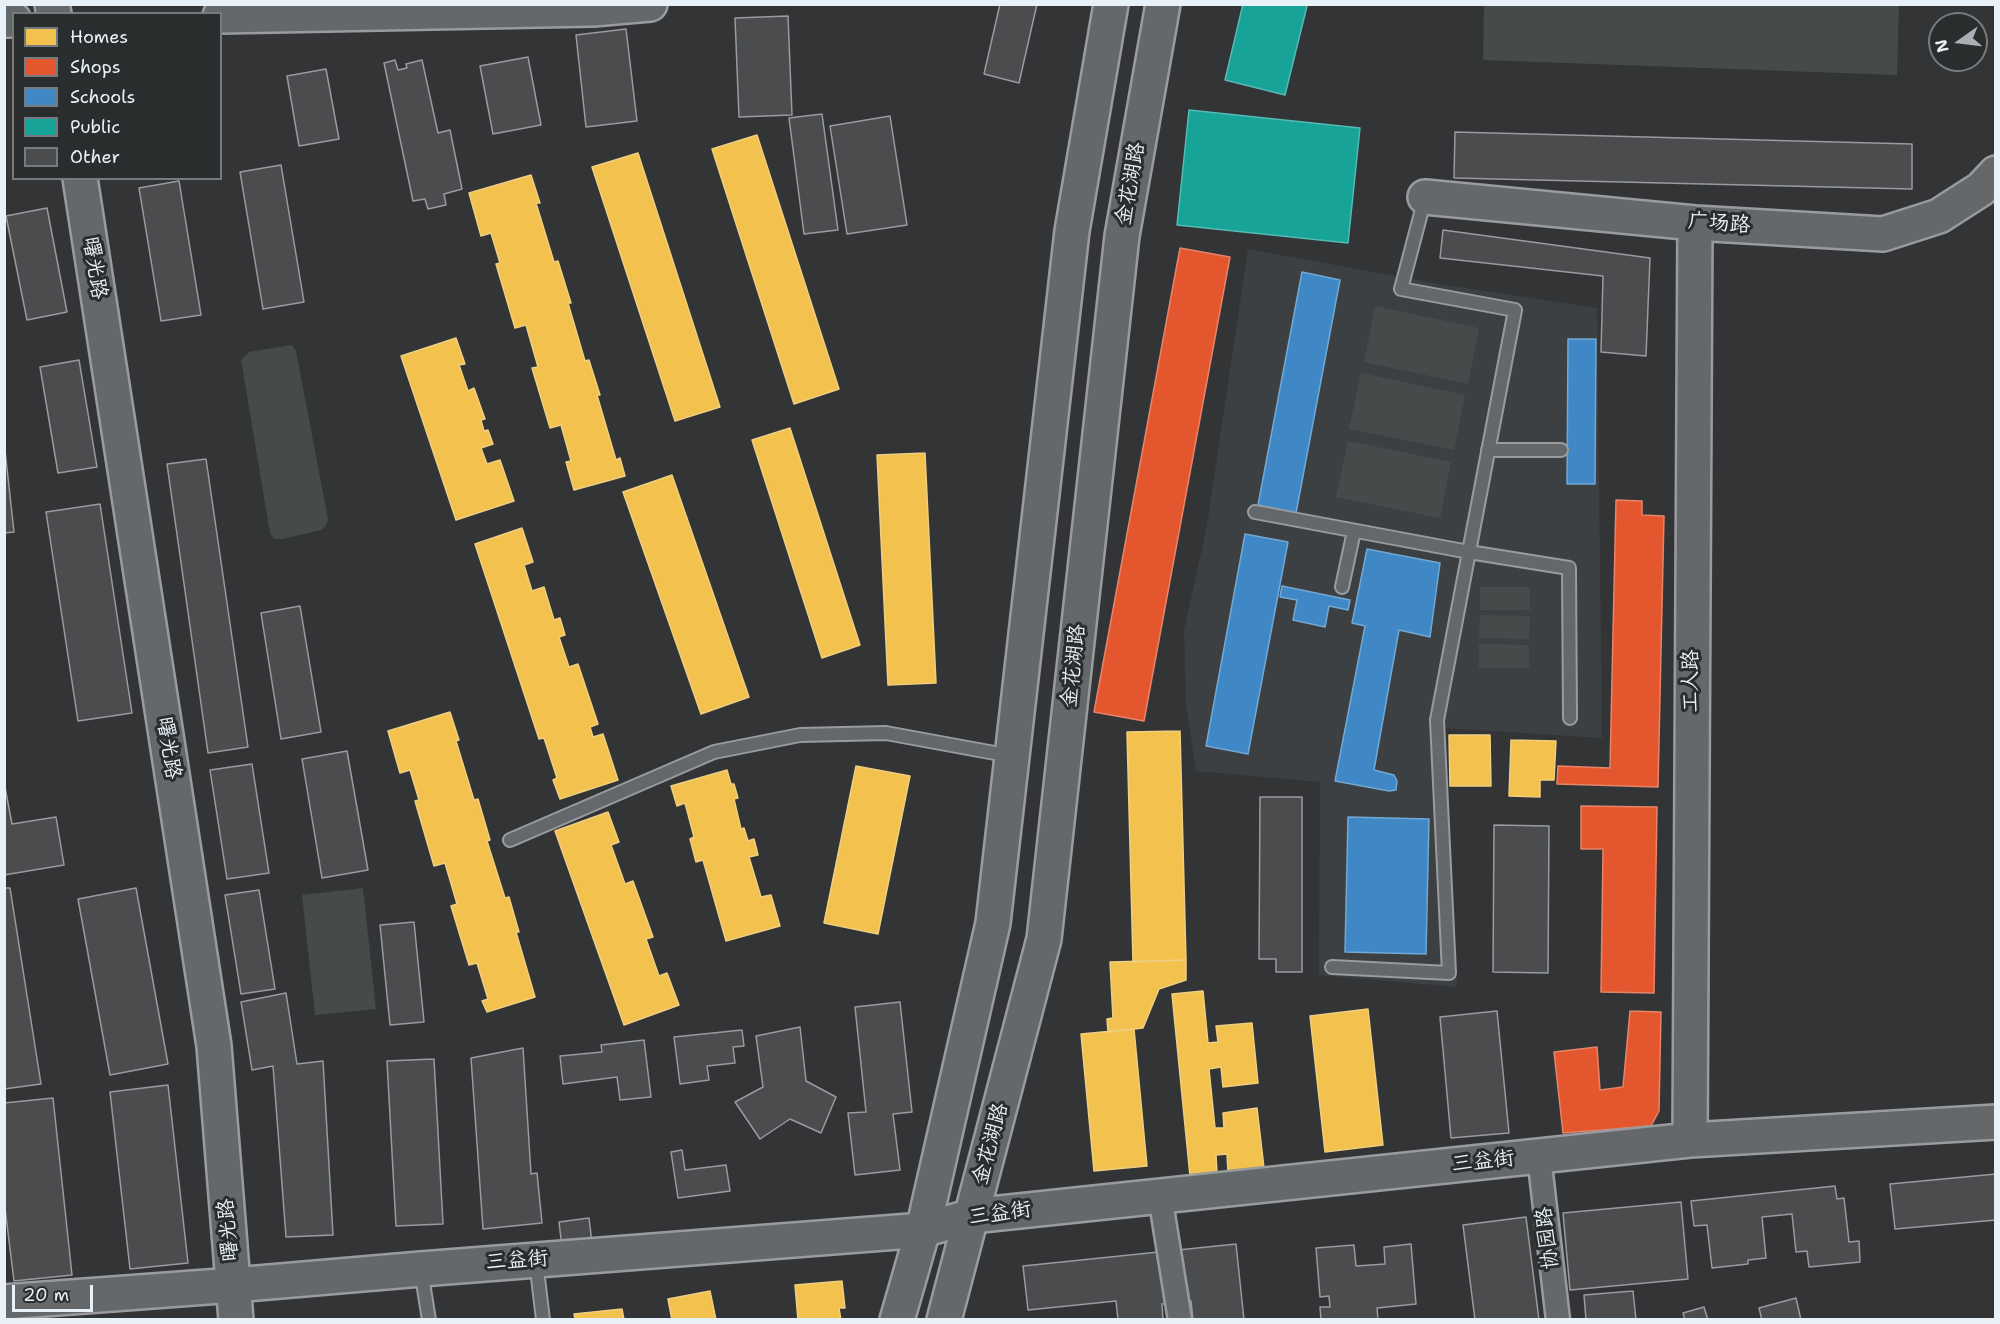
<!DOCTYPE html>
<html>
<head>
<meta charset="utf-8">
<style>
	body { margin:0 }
	#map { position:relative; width:2000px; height:1324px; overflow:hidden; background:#333435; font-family:"Shantell Sans",sans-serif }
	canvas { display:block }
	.frame { position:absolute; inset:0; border:6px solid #e8f1f8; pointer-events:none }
	.legend { position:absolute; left:12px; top:12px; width:210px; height:168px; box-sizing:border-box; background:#2a2d2e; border:2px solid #767b7f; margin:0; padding:8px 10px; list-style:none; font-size:18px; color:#e8f1f8 }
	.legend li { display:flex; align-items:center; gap:12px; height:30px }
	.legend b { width:30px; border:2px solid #767b7f }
	.north { position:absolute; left:1928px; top:12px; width:60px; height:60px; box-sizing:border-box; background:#2a2d2e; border:2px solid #767b7f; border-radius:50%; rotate:256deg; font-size:16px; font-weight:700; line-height:24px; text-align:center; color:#e8f1f8 }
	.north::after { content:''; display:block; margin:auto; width:21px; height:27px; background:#a9afb4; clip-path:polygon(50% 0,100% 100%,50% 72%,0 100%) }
	.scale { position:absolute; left:12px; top:1285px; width:81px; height:27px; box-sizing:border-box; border:3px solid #e8f1f8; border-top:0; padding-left:8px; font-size:18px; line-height:21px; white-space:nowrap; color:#e8f1f8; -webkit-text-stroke:4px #2a2d2e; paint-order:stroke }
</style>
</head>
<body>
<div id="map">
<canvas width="2000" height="1324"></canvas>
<div class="frame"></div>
<ul class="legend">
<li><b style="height:16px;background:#f2c14e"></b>Homes</li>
<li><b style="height:16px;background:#e4572e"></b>Shops</li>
<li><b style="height:16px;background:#3f88c5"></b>Schools</li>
<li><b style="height:16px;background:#17a398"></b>Public</li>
<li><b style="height:16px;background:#4b4c4d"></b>Other</li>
</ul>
<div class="north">N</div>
<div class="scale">20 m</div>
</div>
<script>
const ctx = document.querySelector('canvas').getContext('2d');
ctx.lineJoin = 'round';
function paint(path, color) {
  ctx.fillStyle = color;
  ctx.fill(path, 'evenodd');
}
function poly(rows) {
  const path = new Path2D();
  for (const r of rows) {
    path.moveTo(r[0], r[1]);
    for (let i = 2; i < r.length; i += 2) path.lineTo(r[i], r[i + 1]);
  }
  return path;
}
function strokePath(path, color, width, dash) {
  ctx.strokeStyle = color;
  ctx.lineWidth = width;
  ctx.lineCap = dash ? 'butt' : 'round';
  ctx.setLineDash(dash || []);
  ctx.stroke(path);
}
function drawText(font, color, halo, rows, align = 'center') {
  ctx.font = font + ' "Shantell Sans","LXGW WenKai TC",sans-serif';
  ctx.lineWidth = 6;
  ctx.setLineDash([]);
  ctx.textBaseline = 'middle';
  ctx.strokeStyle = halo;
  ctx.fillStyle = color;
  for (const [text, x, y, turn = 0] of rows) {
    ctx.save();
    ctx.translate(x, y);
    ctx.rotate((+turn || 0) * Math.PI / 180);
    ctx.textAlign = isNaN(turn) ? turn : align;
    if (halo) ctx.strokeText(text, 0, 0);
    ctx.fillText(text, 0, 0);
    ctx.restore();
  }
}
paint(poly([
	[1248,249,1439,284,1597,308,1602,738,1445,728,1457,987,1319,975,1320,782,1196,771,1186,704,1184,631,1207,525]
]), '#3d4042');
paint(poly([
	[1484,5,1899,5,1897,75,1483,60],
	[1375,306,1479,328,1468,384,1364,362],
	[292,345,296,351,328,519,326,526,321,530,283,539,274,539,270,533,241,360,249,352],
	[1361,373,1465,395,1454,450,1349,429],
	[1348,441,1451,462,1440,518,1336,497],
	[1480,587,1530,587,1530,610,1480,610],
	[1480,615,1530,616,1529,639,1479,638],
	[1479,644,1529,645,1529,668,1479,668],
	[363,888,376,1009,315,1015,302,895]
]), '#464a4b');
const homes = poly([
	[757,135,839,389,794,404,712,149,757,135],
	[638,153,720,407,675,421,592,167,638,153],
	[531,175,540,203,536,203,554,262,558,261,571,303,568,303,585,361,589,360,600,395,597,395,616,460,620,458,625,476,574,490,566,462,571,461,561,425,550,428,532,368,538,367,526,325,515,328,496,264,500,263,491,233,481,236,469,193,531,175],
	[456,338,465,364,459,365,468,391,474,388,485,419,481,420,484,431,488,430,493,444,481,448,487,464,500,460,514,501,456,520,401,356,456,338],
	[790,428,860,645,822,658,752,440,790,428],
	[925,453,936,683,888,685,877,455,925,453],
	[672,475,749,697,701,714,623,492,672,475],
	[522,528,533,562,524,565,532,591,544,587,554,620,560,618,565,635,559,637,569,667,578,664,598,724,590,727,593,737,603,734,618,780,560,799,553,780,557,778,544,738,539,739,475,544,522,528],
	[450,712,459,740,456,741,474,800,478,799,490,840,487,841,505,898,509,897,519,932,516,932,535,997,487,1012,482,1001,488,999,477,963,469,965,451,906,457,904,445,863,434,866,415,801,419,800,410,770,400,773,388,731,450,712],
	[1180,731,1186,960,1133,962,1127,732,1180,731],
	[1449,735,1490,735,1491,786,1450,786,1449,735],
	[1511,740,1556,741,1554,780,1540,780,1540,797,1509,796,1511,740],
	[856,766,910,776,878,934,824,923,856,766],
	[727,770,731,784,734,784,738,798,734,799,741,829,744,828,748,841,754,839,758,855,749,857,761,897,771,895,780,926,726,941,703,860,696,862,690,839,694,837,685,803,677,806,671,786,727,770],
	[608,812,619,842,611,845,625,884,633,881,653,937,646,939,659,976,667,973,679,1005,624,1025,555,831,608,812],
	[1186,960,1186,980,1159,989,1143,1028,1108,1032,1107,1019,1113,1018,1110,962,1186,960],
	[1203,991,1208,1043,1218,1042,1216,1026,1252,1023,1258,1083,1223,1087,1221,1067,1209,1069,1215,1128,1224,1128,1223,1113,1257,1108,1264,1168,1228,1172,1227,1154,1216,1155,1217,1173,1190,1176,1172,994,1203,991],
	[1368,1009,1383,1145,1325,1152,1310,1016,1368,1009],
	[1134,1029,1147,1166,1094,1171,1081,1034,1134,1029],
	[842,1281,845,1308,839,1308,841,1320,798,1320,795,1285,842,1281],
	[710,1291,716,1320,672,1320,668,1299,710,1291],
	[622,1309,624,1320,575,1320,574,1314,622,1309]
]);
paint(homes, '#f2c14e');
strokePath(homes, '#efcf81', 1.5);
const shops = poly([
	[1180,248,1230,257,1144,721,1094,712,1180,248],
	[1616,500,1642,501,1642,515,1664,516,1658,787,1557,784,1558,766,1610,768,1616,500],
	[1581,806,1657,807,1654,993,1601,992,1603,849,1581,849,1581,806],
	[1630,1011,1661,1012,1659,1111,1651,1126,1563,1133,1554,1052,1597,1047,1600,1090,1623,1087,1630,1011]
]);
paint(shops, '#e4572e');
strokePath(shops, '#e5856b', 1.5);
const schools = poly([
	[1302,272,1340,280,1296,513,1258,505,1302,272],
	[1568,339,1596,339,1595,484,1567,484,1568,339],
	[1245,534,1288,542,1248,754,1206,746,1245,534],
	[1367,549,1440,563,1430,637,1399,630,1374,770,1394,775,1397,781,1396,790,1389,791,1335,781,1365,626,1352,623,1367,549],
	[1282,586,1350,600,1348,610,1329,606,1325,627,1293,620,1297,600,1280,597,1282,586],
	[1348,817,1429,819,1426,954,1345,952,1348,817]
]);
paint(schools, '#3f88c5');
strokePath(schools, '#72a8d4', 1.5);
const public = poly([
	[1243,4,1301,4,1307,6,1285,95,1225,80,1243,4],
	[1189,110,1360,128,1348,243,1177,225,1189,110]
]);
paint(public, '#17a398');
strokePath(public, '#56bab5', 1.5);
const building = poly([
	[1000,4,1037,4,1019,83,984,74,1000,4],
	[788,16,792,115,739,117,735,18,788,16],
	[626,29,637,121,586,127,576,35,626,29],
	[528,57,541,125,493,134,480,66,528,57],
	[395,60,398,70,407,68,406,64,422,60,438,133,450,130,462,189,444,194,446,205,428,209,425,199,413,201,384,63,395,60],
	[326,69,339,139,299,146,287,76,326,69],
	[822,114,838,230,804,234,789,118,822,114],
	[890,116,907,225,847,234,830,126,890,116],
	[1455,132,1912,144,1912,189,1454,178,1455,132],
	[281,165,304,302,263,309,240,172,281,165],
	[179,181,201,315,161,321,139,188,179,181],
	[47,208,67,312,27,320,6,216,47,208],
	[1443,230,1650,258,1646,356,1601,352,1603,276,1440,258,1443,230],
	[79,360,97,467,58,473,40,367,79,360],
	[4,441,14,532,4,533,4,441],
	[206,459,248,747,208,753,167,464,206,459],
	[100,504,132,713,78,721,46,512,100,504],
	[300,606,321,732,281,739,261,613,300,606],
	[347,751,368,870,322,878,302,759,347,751],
	[252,764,269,873,227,879,210,770,252,764],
	[4,782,12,824,56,817,64,865,4,875,4,782],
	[1260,797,1302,797,1302,972,1276,972,1276,959,1259,959,1260,797],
	[1494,825,1549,826,1548,973,1493,972,1494,825],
	[4,888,10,888,41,1084,4,1089,4,888],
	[136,888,168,1064,110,1075,78,899,136,888],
	[259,890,275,989,241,994,225,895,259,890],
	[414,922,424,1022,390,1025,380,925,414,922],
	[286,993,297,1064,323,1061,333,1235,286,1237,273,1066,252,1070,241,1002,286,993],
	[900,1002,912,1112,893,1114,900,1170,855,1175,848,1113,866,1112,855,1007,900,1002],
	[1497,1011,1509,1133,1451,1138,1440,1017,1497,1011],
	[800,1027,806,1081,836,1097,821,1133,790,1119,760,1139,735,1102,763,1087,756,1036,800,1027],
	[742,1030,744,1046,733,1047,735,1063,707,1066,709,1080,680,1084,674,1037,742,1030],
	[644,1040,651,1097,620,1100,617,1077,563,1084,560,1056,602,1052,601,1045,644,1040],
	[523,1048,531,1174,537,1173,542,1223,483,1229,471,1058,523,1048],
	[434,1059,443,1224,396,1226,387,1061,434,1059],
	[168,1085,188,1263,130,1269,110,1092,168,1085],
	[53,1098,72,1275,14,1281,4,1200,4,1103,53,1098],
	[682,1150,685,1170,726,1165,730,1191,678,1198,671,1152,682,1150],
	[1996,1174,1996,1220,1895,1229,1890,1184,1996,1174],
	[1835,1186,1837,1199,1844,1198,1849,1242,1859,1241,1860,1262,1809,1267,1807,1251,1796,1252,1792,1214,1762,1217,1766,1258,1748,1260,1748,1264,1712,1268,1707,1225,1694,1226,1691,1201,1835,1186],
	[1681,1202,1688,1279,1570,1290,1563,1213,1681,1202],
	[1526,1217,1539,1320,1475,1320,1463,1225,1526,1217],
	[589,1218,592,1243,562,1247,559,1222,589,1218],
	[1236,1244,1244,1320,1193,1320,1191,1301,1162,1304,1163,1320,1118,1320,1116,1301,1028,1310,1023,1266,1236,1244],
	[1411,1244,1416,1304,1377,1308,1378,1320,1321,1320,1320,1307,1330,1307,1329,1296,1320,1297,1316,1248,1354,1245,1356,1266,1385,1264,1384,1247,1411,1244],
	[1633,1291,1636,1320,1586,1320,1584,1295,1633,1291],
	[1796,1298,1801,1320,1762,1320,1759,1308,1796,1298],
	[1704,1307,1708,1320,1685,1320,1683,1313,1704,1307]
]);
paint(building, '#4b4c4d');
strokePath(building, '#999b9e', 1.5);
const lane = poly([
	[1488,450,1561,450],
	[1255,512,1469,552,1569,568,1570,718],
	[1342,587,1354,531],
	[510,840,714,752,800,735,886,733,1011,756],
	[1332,967,1449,973,1437,720,1515,310,1401,289,1425,198],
	[536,1261,543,1320],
	[421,1270,429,1320]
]);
const street = poly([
	[1539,1156,1558,1320],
	[1160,1196,1180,1320]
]);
const secondary = poly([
	[52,4,54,14],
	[220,16,593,9,650,4],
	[4,20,14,20],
	[80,178,214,1046,236,1320],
	[1425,197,1695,223,1883,234,1939,216,1981,189,1996,173],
	[1690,1140,1695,223],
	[4,1302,234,1285,421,1269,923,1230,972,1216,1690,1140,1996,1122],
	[897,1320,923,1230,993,923,1072,231,1111,4],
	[944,1320,1044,939,1122,236,1163,4]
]);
strokePath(lane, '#999b9e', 16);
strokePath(street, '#999b9e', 27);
strokePath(secondary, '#999b9e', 38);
strokePath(lane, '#64686b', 12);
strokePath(street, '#64686b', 22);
strokePath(secondary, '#64686b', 33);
drawText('21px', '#e8f1f8', '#2a2d2e', [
	["金花湖路",1131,184,-80],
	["广场路",1719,224,4],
	["曙光路",94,268,81],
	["金花湖路",1074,666,-84],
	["工人路",1692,681,-90],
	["曙光路",168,748,81],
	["金花湖路",991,1144,-75],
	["三益街",1483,1162,-6],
	["三益街",1000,1214,-8],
	["曙光路",229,1230,-95],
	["协园路",1548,1238,-97],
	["三益街",517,1261,-4]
]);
</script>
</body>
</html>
